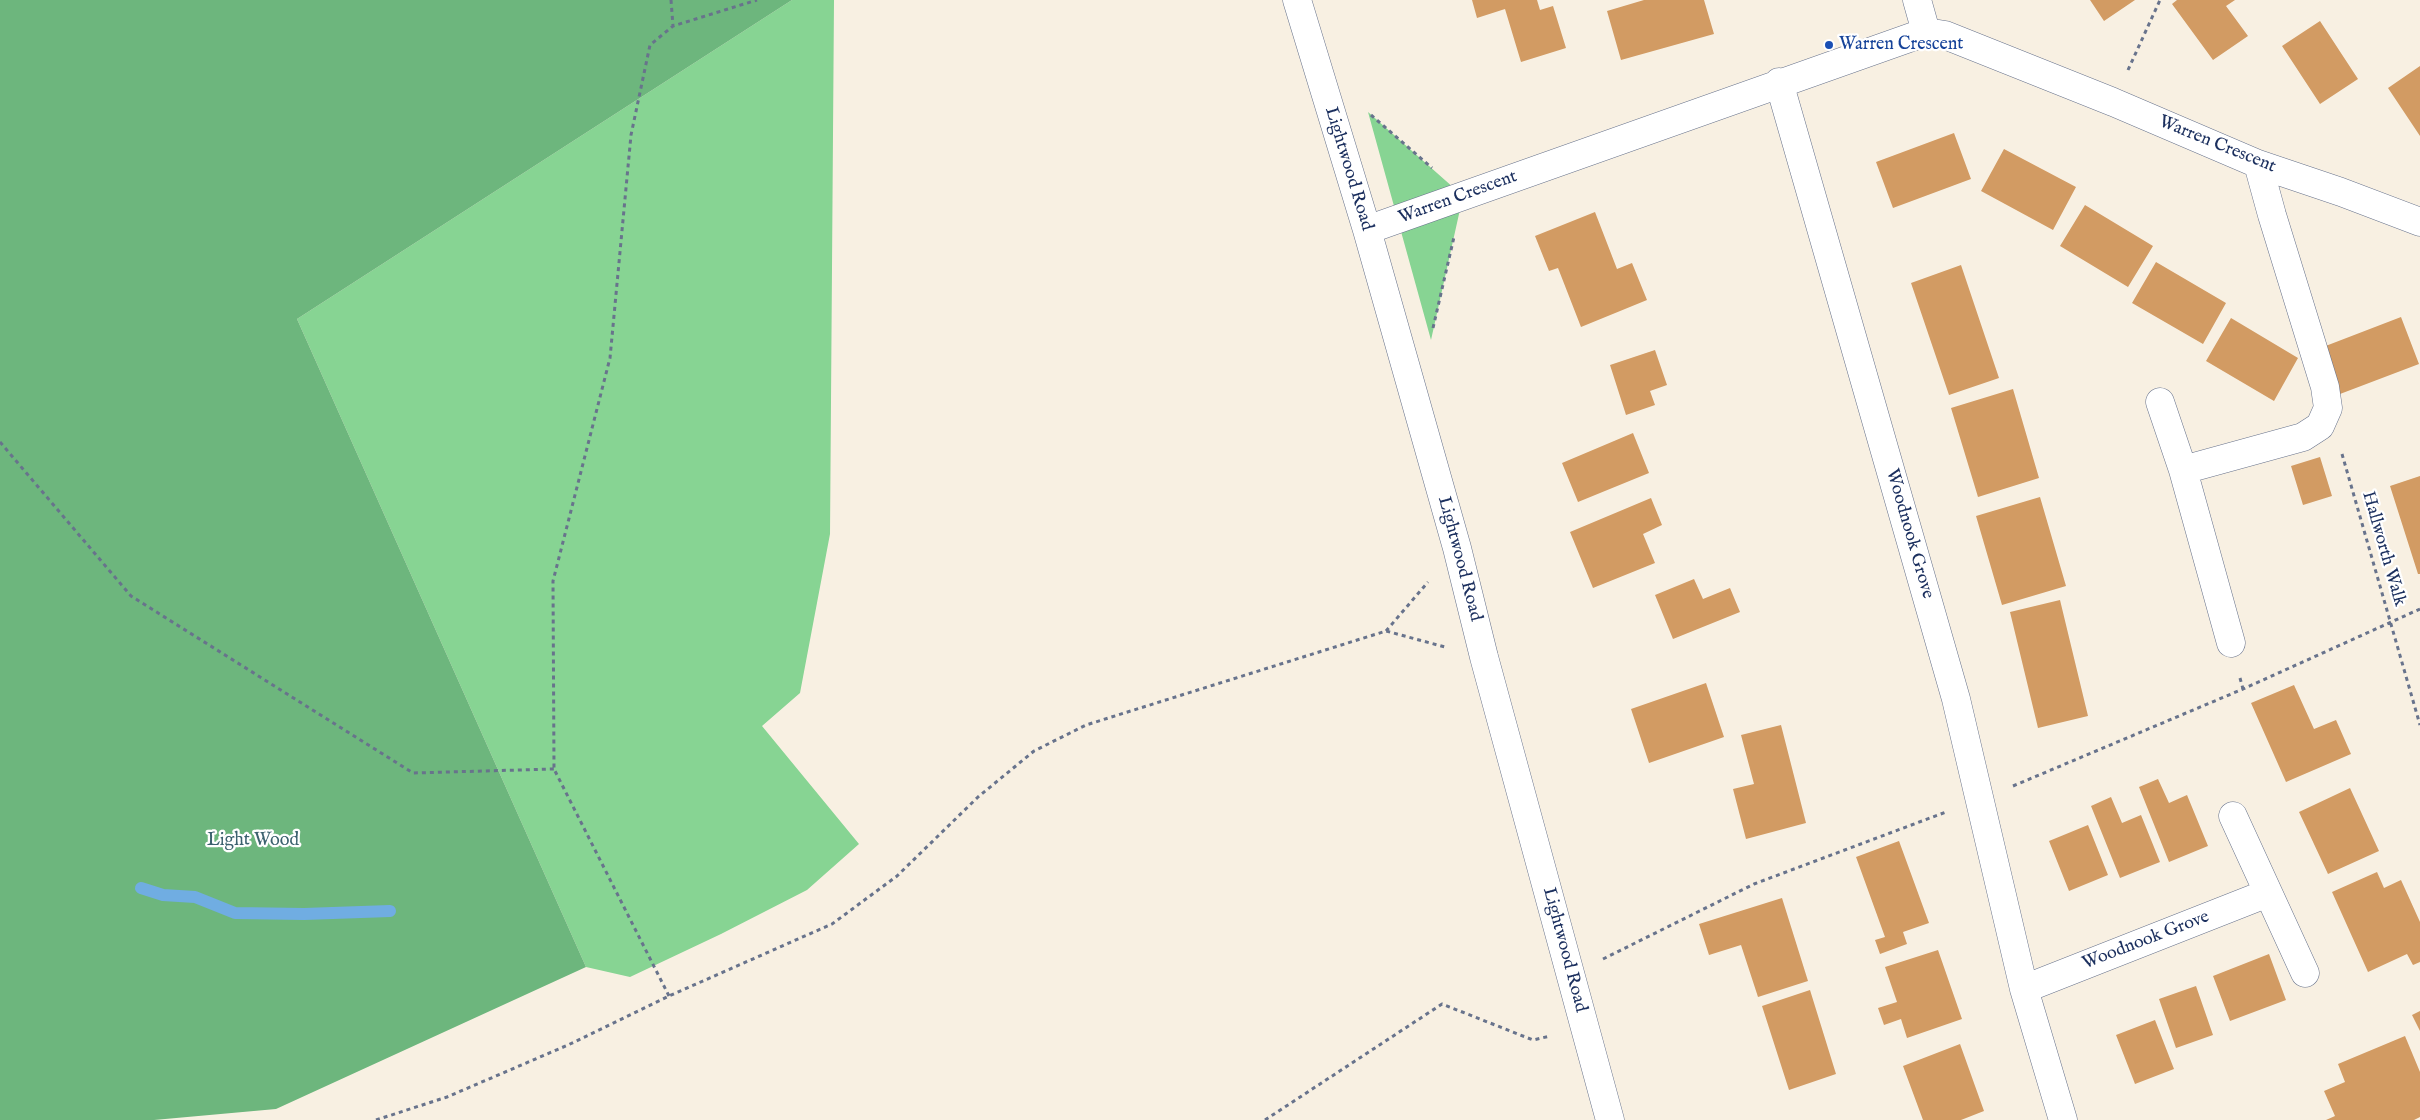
<!DOCTYPE html>
<html>
<head>
<meta charset="utf-8">
<style>
	body { margin:0 }
	canvas { display:block; background:#f8f0e2 }
</style>
</head>
<body>
<canvas width="2420" height="1120"></canvas>
<script>
const ctx = document.querySelector('canvas').getContext('2d');
ctx.lineJoin = 'round';
function paint(path, color) {
  ctx.fillStyle = color;
  ctx.fill(path, 'evenodd');
}
function poly(rows) {
  const path = new Path2D();
  for (const r of rows) {
    path.moveTo(r[0], r[1]);
    for (let i = 2; i < r.length; i += 2) path.lineTo(r[i], r[i + 1]);
  }
  return path;
}
function strokePath(path, color, width, dash) {
  ctx.strokeStyle = color;
  ctx.lineWidth = width;
  ctx.lineCap = dash ? 'butt' : 'round';
  ctx.setLineDash(dash || []);
  ctx.stroke(path);
}
function drawText(font, color, halo, rows, align = 'center') {
  ctx.font = font + ' "IM FELL English",serif';
  ctx.lineWidth = 4.5;
  ctx.setLineDash([]);
  ctx.textBaseline = 'middle';
  ctx.strokeStyle = halo;
  ctx.fillStyle = color;
  for (const [text, x, y, turn = 0] of rows) {
    ctx.save();
    ctx.translate(x, y);
    ctx.rotate((+turn || 0) * Math.PI / 180);
    ctx.textAlign = isNaN(turn) ? turn : align;
    if (halo) ctx.strokeText(text, 0, 0);
    ctx.fillText(text, 0, 0);
    ctx.restore();
  }
}
paint(poly([
	[792,0,834,0,830,534,800,693,762,726,859,844,807,890,721,934,630,977,586,967,297,319],
	[1368,112,1463,196,1431,340]
]), '#87d493');
paint(poly([
	[0,0,792,0,297,319,586,967,276,1109,154,1120,0,1120]
]), '#6db67d');
strokePath(poly([
	[141,888,163,895,195,897,235,913,304,914,390,911]
]), '#70ade2', 12);
paint(poly([
	[1472,0,1537,0,1540,10,1553,6,1566,48,1521,62,1505,9,1477,18],
	[1644,0,1704,0,1714,34,1621,60,1607,11],
	[2090,0,2135,0,2104,21],
	[2177,0,2235,0,2226,6,2248,36,2213,60,2172,4],
	[2320,21,2358,79,2320,104,2282,46],
	[2420,66,2420,136,2388,88],
	[1954,133,1971,179,1893,208,1876,162],
	[2004,149,2076,187,2053,230,1981,191],
	[2085,205,2153,246,2128,287,2060,246],
	[1595,212,1617,269,1632,263,1647,300,1581,327,1558,268,1549,271,1535,236],
	[2156,262,2226,303,2203,344,2132,303],
	[1961,265,1999,378,1949,395,1911,283],
	[2401,317,2419,364,2340,394,2323,347],
	[2231,318,2298,358,2274,401,2206,361],
	[1655,350,1667,385,1650,391,1655,405,1626,415,1610,365],
	[2013,389,2039,478,1978,497,1951,408],
	[1633,433,1649,473,1578,502,1562,463],
	[2320,457,2332,496,2303,505,2291,466],
	[2420,476,2420,574,2418,574,2390,486],
	[2040,497,2066,586,2002,605,1976,516],
	[1651,498,1662,525,1643,534,1655,563,1593,588,1570,532],
	[1694,579,1703,599,1730,588,1740,612,1673,639,1655,595],
	[2060,600,2088,716,2038,728,2010,612],
	[1706,683,1724,737,1649,763,1631,709],
	[2294,685,2314,729,2336,720,2351,754,2286,782,2251,703],
	[1781,725,1806,823,1746,839,1733,789,1754,784,1741,735],
	[2158,779,2169,803,2187,795,2208,846,2169,862,2139,787],
	[2350,788,2379,851,2328,874,2299,812],
	[2111,797,2122,823,2141,815,2160,862,2120,878,2091,806],
	[2088,825,2108,875,2069,891,2049,841],
	[1899,841,1929,923,1903,932,1907,944,1880,954,1875,940,1885,937,1856,857],
	[2377,872,2384,888,2401,880,2420,922,2420,962,2413,965,2407,954,2368,972,2332,892],
	[1782,898,1808,981,1758,997,1741,945,1709,955,1699,924],
	[1938,950,1962,1019,1907,1038,1901,1019,1884,1025,1878,1008,1897,1002,1885,967],
	[2269,954,2286,1000,2230,1021,2213,976],
	[2196,986,2213,1035,2176,1048,2159,999],
	[1810,990,1836,1074,1789,1090,1762,1006],
	[2420,1011,2420,1031,2412,1015],
	[2155,1020,2174,1069,2135,1084,2116,1035],
	[2405,1036,2420,1072,2420,1117,2414,1120,2326,1120,2335,1116,2324,1091,2345,1082,2338,1064],
	[1960,1044,1984,1111,1961,1120,1923,1120,1903,1066]
]), '#d29b63');
const minor = poly([
	[1297,0,1367,230,1457,548,1484,657,1610,1120],
	[1917,0,1926,32],
	[1779,82,1956,699,2024,989,2063,1120],
	[1367,230,1926,32,1945,35,2113,102,2258,164,2341,192,2420,222],
	[2160,402,2183,470,2231,643],
	[2183,470,2303,437,2320,426,2328,408,2325,387,2272,215,2258,164],
	[2233,816,2305,973],
	[2024,989,2268,893]
]);
strokePath(minor, '#68738c', 29);
strokePath(poly([
	[671,0,673,26],
	[2128,70,2160,0],
	[1371,115,1432,168],
	[1433,328,1454,237],
	[0,442,131,596,413,773,554,769],
	[2342,454,2420,725],
	[1386,631,1428,582],
	[2240,678,2243,689],
	[2013,786,2243,689,2420,609],
	[1603,959,1754,884,1946,812],
	[669,996,554,769,553,581,610,358,631,135,650,45,673,26,757,0],
	[376,1120,447,1097,568,1045,669,996,832,924,897,876,978,797,1034,751,1086,725,1386,631,1445,647],
	[1265,1120,1442,1004,1533,1040,1550,1036]
]), '#68738c', 3, [4, 4]);
strokePath(minor, '#fff', 28);
for (const [x, y, r, color] of [
	[1829,45,5,"#1a4fb4"]
]) {
  const dot = new Path2D();
  dot.arc(x, y, r, 0, 2 * Math.PI);
  ctx.fillStyle = color;
  ctx.fill(dot);
  strokePath(dot, '#fff', 2);
}
drawText('18px', '#164399', '#fff', [
	["Warren Crescent",1839,45]
], 'left');
drawText('18px', '#1b2f5e', '#fff', [
	["Warren Crescent",2217,145,22],
	["Lightwood Road",1348,169,73],
	["Warren Crescent",1458,198,-20],
	["Woodnook Grove",1909,534,74],
	["Hallworth Walk",2383,549,74],
	["Lightwood Road",1459,559,75],
	["Woodnook Grove",2146,941,-21],
	["Lightwood Road",1564,950,75]
]);
drawText('18px', '#3b616e', '#fff', [
	["Light Wood",253,841]
]);
</script>
</body>
</html>
